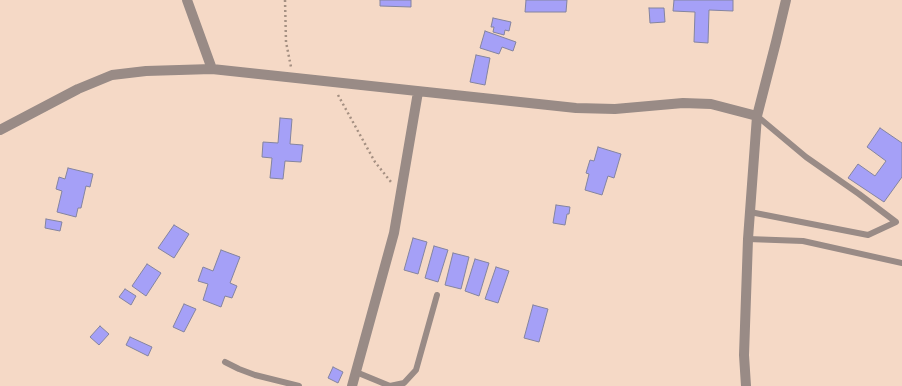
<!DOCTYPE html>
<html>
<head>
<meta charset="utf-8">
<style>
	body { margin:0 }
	canvas { display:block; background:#f5d9c6 }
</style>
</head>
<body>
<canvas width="902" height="386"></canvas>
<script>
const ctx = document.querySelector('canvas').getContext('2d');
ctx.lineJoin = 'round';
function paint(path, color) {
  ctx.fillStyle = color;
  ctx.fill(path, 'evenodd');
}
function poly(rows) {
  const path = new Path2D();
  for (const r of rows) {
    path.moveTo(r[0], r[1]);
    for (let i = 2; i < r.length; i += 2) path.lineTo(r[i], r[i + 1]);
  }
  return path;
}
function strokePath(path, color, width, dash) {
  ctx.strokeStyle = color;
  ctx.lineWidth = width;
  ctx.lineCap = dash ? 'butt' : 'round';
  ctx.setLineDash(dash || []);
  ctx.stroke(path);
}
const building = poly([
	[380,0,411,0,411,7,380,6,380,0],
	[526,0,567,0,566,12,525,12,526,0],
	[674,0,733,0,733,11,709,10,708,43,694,42,695,12,673,11,674,0],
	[649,8,664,8,665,22,650,23,649,8],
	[493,18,511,22,509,31,505,30,504,35,493,32,494,27,491,27,493,18],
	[485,31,516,42,513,51,502,47,499,54,480,48,485,31],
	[476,55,490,58,485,85,470,82,476,55],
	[280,118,292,119,290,144,303,145,301,162,285,161,283,179,270,178,272,158,262,157,263,142,278,143,280,118],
	[880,128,902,143,902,177,884,202,848,178,858,164,875,176,886,161,867,147,880,128],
	[598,147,621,154,614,178,608,176,602,195,585,190,589,174,586,173,590,160,594,161,598,147],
	[68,168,93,174,90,187,86,186,81,208,78,208,76,217,57,212,62,191,56,189,59,177,65,179,68,168],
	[556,205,570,207,569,214,567,214,565,225,553,223,556,205],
	[46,219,62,222,60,231,45,228,46,219],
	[174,225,189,234,174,258,158,248,174,225],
	[413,238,427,242,418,274,404,270,413,238],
	[434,246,448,250,438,282,425,278,434,246],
	[221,250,240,257,230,283,237,286,232,298,225,296,221,307,203,300,208,284,198,281,203,267,213,271,221,250],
	[453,253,469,257,461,289,445,285,453,253],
	[475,259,489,263,479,296,465,291,475,259],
	[147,264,161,273,146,296,132,286,147,264],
	[496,267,509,271,498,303,485,299,496,267],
	[125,289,136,296,131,305,119,297,125,289],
	[184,304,196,309,184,332,173,327,184,304],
	[533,305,548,309,539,342,524,338,533,305],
	[100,326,109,334,99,345,90,337,100,326],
	[130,337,152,347,148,356,126,345,130,337],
	[333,367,343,372,338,383,328,378,333,367]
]);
paint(building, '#a5a0f7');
strokePath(building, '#84849f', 1);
strokePath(poly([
	[285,0,286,42,291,67],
	[338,95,375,162,391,182]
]), '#a59082', 2.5, [2, 3]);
strokePath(poly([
	[750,212,868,235,896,222,859,194,806,157,757,116],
	[748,239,803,241,902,263],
	[225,362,239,369,255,375,299,386],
	[356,372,390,386],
	[390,386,404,383,416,370,437,295]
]), '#998b86', 6);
strokePath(poly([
	[187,0,212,69],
	[0,130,78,89,112,75,146,71,212,69,576,108,615,109,683,103,711,104,757,116],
	[352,386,394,233,418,92],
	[746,386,744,355,748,239,757,116,776,42,786,0]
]), '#998b86', 10);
</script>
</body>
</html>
